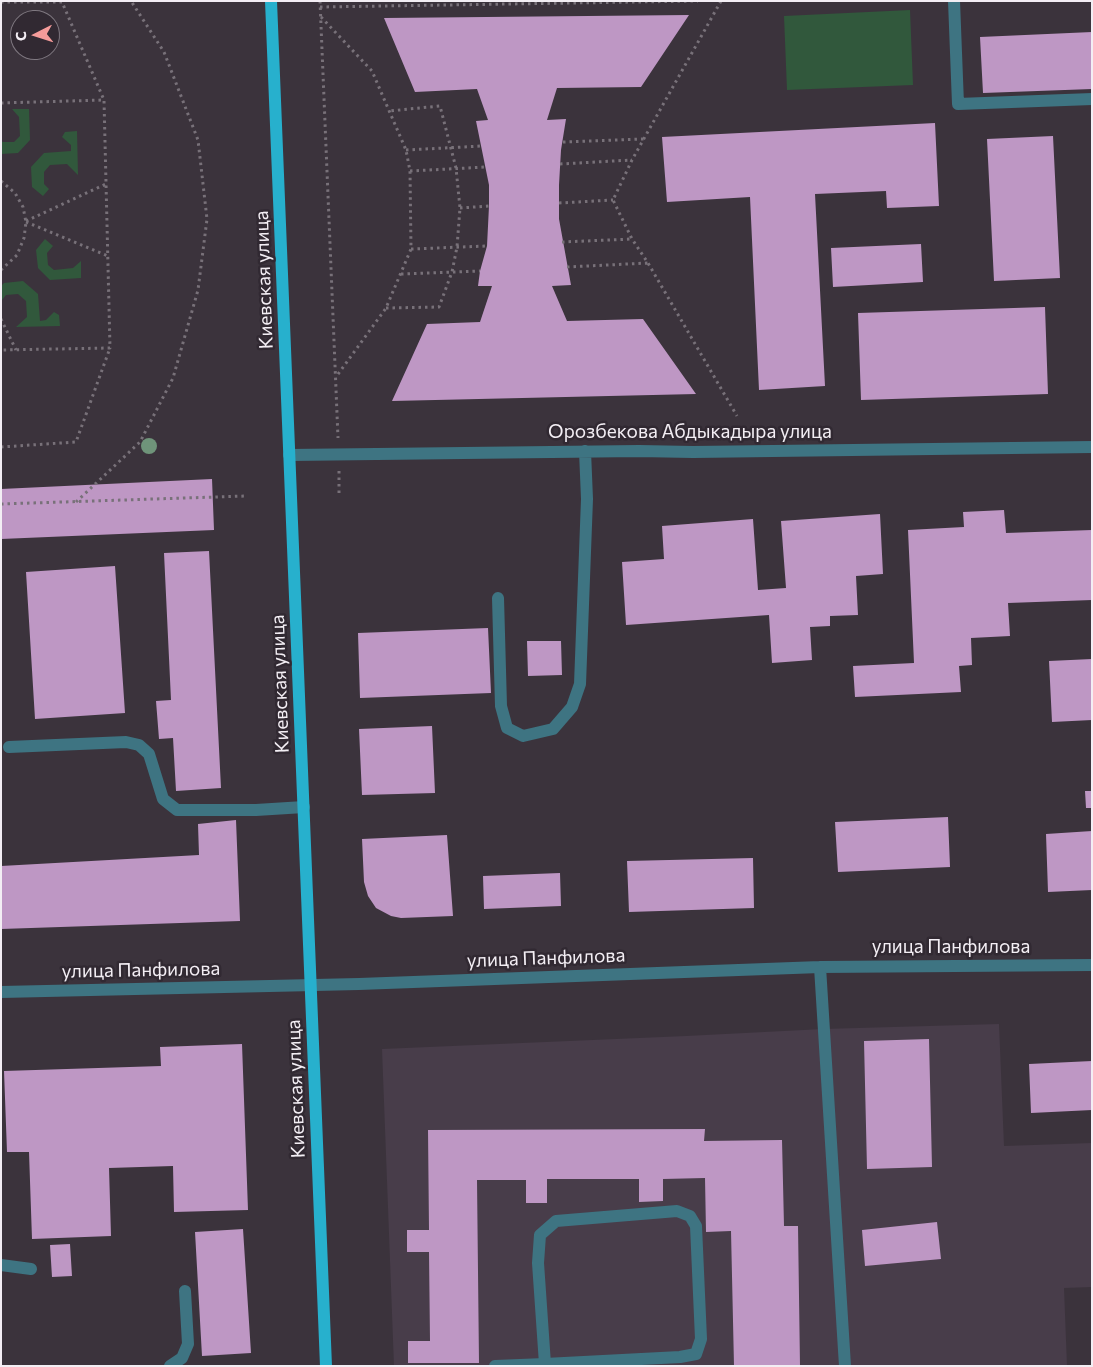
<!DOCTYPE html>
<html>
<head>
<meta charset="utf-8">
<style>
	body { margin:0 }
	#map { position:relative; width:1093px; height:1367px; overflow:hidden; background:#3b333c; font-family:Commissioner,sans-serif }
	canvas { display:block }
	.frame { position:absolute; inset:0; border:2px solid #f3eef4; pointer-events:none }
	.north { position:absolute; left:10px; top:10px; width:50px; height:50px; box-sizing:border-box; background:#312932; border:1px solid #7f7880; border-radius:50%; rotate:265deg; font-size:14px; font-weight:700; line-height:20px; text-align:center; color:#f3eef4 }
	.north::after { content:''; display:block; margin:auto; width:18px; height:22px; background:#f59b9a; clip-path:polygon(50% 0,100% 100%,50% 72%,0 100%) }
</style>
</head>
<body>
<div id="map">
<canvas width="1093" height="1367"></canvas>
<div class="frame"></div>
<div class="north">С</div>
</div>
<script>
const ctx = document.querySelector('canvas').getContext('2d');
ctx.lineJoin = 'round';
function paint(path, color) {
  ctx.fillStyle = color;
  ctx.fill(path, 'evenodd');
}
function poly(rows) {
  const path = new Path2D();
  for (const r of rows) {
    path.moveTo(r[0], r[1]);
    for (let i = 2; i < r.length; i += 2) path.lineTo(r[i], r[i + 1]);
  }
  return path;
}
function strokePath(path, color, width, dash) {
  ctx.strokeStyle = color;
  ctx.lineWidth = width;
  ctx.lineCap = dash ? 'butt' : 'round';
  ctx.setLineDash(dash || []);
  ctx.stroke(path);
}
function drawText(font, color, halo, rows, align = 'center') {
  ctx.font = font + ' Commissioner,sans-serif';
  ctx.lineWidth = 5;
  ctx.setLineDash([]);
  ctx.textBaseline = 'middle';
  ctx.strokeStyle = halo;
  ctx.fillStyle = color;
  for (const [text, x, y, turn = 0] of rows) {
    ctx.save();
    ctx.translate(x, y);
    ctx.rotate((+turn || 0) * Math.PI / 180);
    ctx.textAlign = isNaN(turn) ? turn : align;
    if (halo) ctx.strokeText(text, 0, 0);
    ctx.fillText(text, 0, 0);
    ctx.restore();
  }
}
paint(poly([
	[999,1024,1004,1146,1092,1143,1092,1287,1064,1288,1067,1366,394,1366,382,1049,686,1036,823,1029]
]), '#483d4a');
paint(poly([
	[910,10,913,85,787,90,784,16],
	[12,109,29,109,30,140,18,153,1,154,1,141,3,142,14,142,20,136,19,117],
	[77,131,78,175,67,164,50,165,44,172,44,184,49,189,43,196,32,187,31,167,44,153,71,151,71,145,62,137,65,132],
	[45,239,53,246,47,253,48,265,54,270,73,268,81,261,81,278,50,280,38,268,36,250],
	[23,281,38,294,40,321,46,320,54,312,59,315,60,326,16,327,27,317,26,301,18,294,6,295,2,300,1,286,4,283]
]), '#31583c');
paint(poly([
	[689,15,641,87,557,88,547,120,566,119,561,150,559,185,559,219,571,285,552,286,567,321,643,319,696,394,392,401,427,324,480,322,492,286,478,286,480,271,487,246,489,206,489,185,476,121,488,120,477,89,415,92,384,18],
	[1092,32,1092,89,983,93,980,37],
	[935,123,939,206,887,208,886,191,815,194,825,386,759,390,750,197,667,202,662,137],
	[1053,136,1060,278,994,281,987,139],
	[921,244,923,282,833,287,831,248],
	[1045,307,1048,394,861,400,858,313],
	[212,479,214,530,1,539,1,489],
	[1004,510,1006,533,1092,530,1092,600,1008,603,1010,636,971,638,972,665,959,666,961,692,855,697,853,666,914,663,908,530,964,527,963,512],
	[880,514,883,574,856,576,858,615,830,616,830,626,810,627,812,660,772,663,769,615,626,625,622,562,664,559,662,526,753,519,758,590,786,588,781,521],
	[209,551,221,788,176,791,173,738,159,739,156,701,171,700,164,553],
	[115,566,125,713,35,719,26,572],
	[488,628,491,693,360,698,358,633],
	[527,641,561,641,562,675,528,676],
	[1092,659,1092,720,1052,722,1049,661],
	[432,726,435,793,362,795,359,729],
	[1085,791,1092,791,1092,808,1086,808],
	[948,817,950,867,838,872,835,822],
	[236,820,240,921,1,929,1,866,199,855,198,824],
	[1092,831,1092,890,1048,892,1046,834],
	[447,835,453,916,401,918,391,916,376,908,368,896,364,882,362,839],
	[753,858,754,908,629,912,627,861],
	[560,873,561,906,484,909,483,876],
	[929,1039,932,1167,867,1169,864,1041],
	[242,1044,248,1210,174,1212,173,1166,109,1168,111,1236,32,1239,29,1152,7,1152,4,1071,161,1066,160,1047],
	[1092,1061,1092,1110,1031,1113,1029,1064],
	[705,1129,704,1141,782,1140,784,1226,798,1226,800,1366,734,1366,731,1231,706,1232,705,1178,663,1179,663,1201,639,1202,639,1179,547,1179,547,1203,526,1203,526,1180,477,1180,479,1363,408,1363,408,1341,430,1341,429,1252,407,1252,407,1230,429,1230,428,1130],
	[937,1222,941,1259,865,1266,862,1230],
	[243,1229,251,1353,202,1356,195,1232],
	[70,1244,72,1276,52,1277,50,1245]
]), '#be97c4');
strokePath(poly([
	[320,1,338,438],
	[721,1,632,160,613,200,632,239,648,263,737,416],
	[1,2,62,2,104,100],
	[320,7,698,1],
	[321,17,372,71,406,150,410,171,411,249,386,308,336,377],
	[1,103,104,100,110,348,1,350],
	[563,142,644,139],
	[406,150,482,146],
	[560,164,632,160],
	[410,171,486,167],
	[1,181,15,193,23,207,26,222,24,238,17,255,1,270],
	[559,203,613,200],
	[460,208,489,206],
	[26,221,106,184],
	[26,222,108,256],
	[562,242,632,239],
	[411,249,487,246],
	[567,267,648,263],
	[401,274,480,271],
	[386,308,439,307,452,272,457,247,460,208,456,168,440,106,389,111],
	[1,319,16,350],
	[1,447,76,442,110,348],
	[339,471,339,495],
	[76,502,140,442,173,378,198,290,207,219,198,140,164,52,131,1],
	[1,504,246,496]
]), '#787179', 3, [2.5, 4]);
strokePath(poly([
	[954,1,958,104,1092,99],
	[289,455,639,451,693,452,1092,447],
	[498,598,501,706,507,728,523,736,553,729,572,707,580,684,587,499,585,451],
	[9,747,126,742,139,745,149,754,163,799,177,810,256,810,304,807],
	[820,967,845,1366],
	[1,992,359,984,820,967,1092,965],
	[1,1265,31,1269],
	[170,1366,182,1358,188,1344,185,1291],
	[495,1366,545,1364,680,1357,696,1354,701,1339,696,1226,690,1216,677,1211,556,1221,540,1235,538,1263,545,1364]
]), '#3e7482', 12);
strokePath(poly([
	[271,1,326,1366]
]), '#27b0cd', 12);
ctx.fillStyle = '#6f947a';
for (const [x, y] of [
	[149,446]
]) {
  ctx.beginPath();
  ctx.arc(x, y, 8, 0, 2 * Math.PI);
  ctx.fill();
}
drawText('19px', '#f3eef4', '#312932', [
	["Киевская улица",264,280,-92],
	["Орозбекова Абдыкадыра улица",690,432],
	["Киевская улица",280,684,-92],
	["улица Панфилова",951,947],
	["улица Панфилова",546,958,-2],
	["улица Панфилова",141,970,-1],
	["Киевская улица",296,1089,-92]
]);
</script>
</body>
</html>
